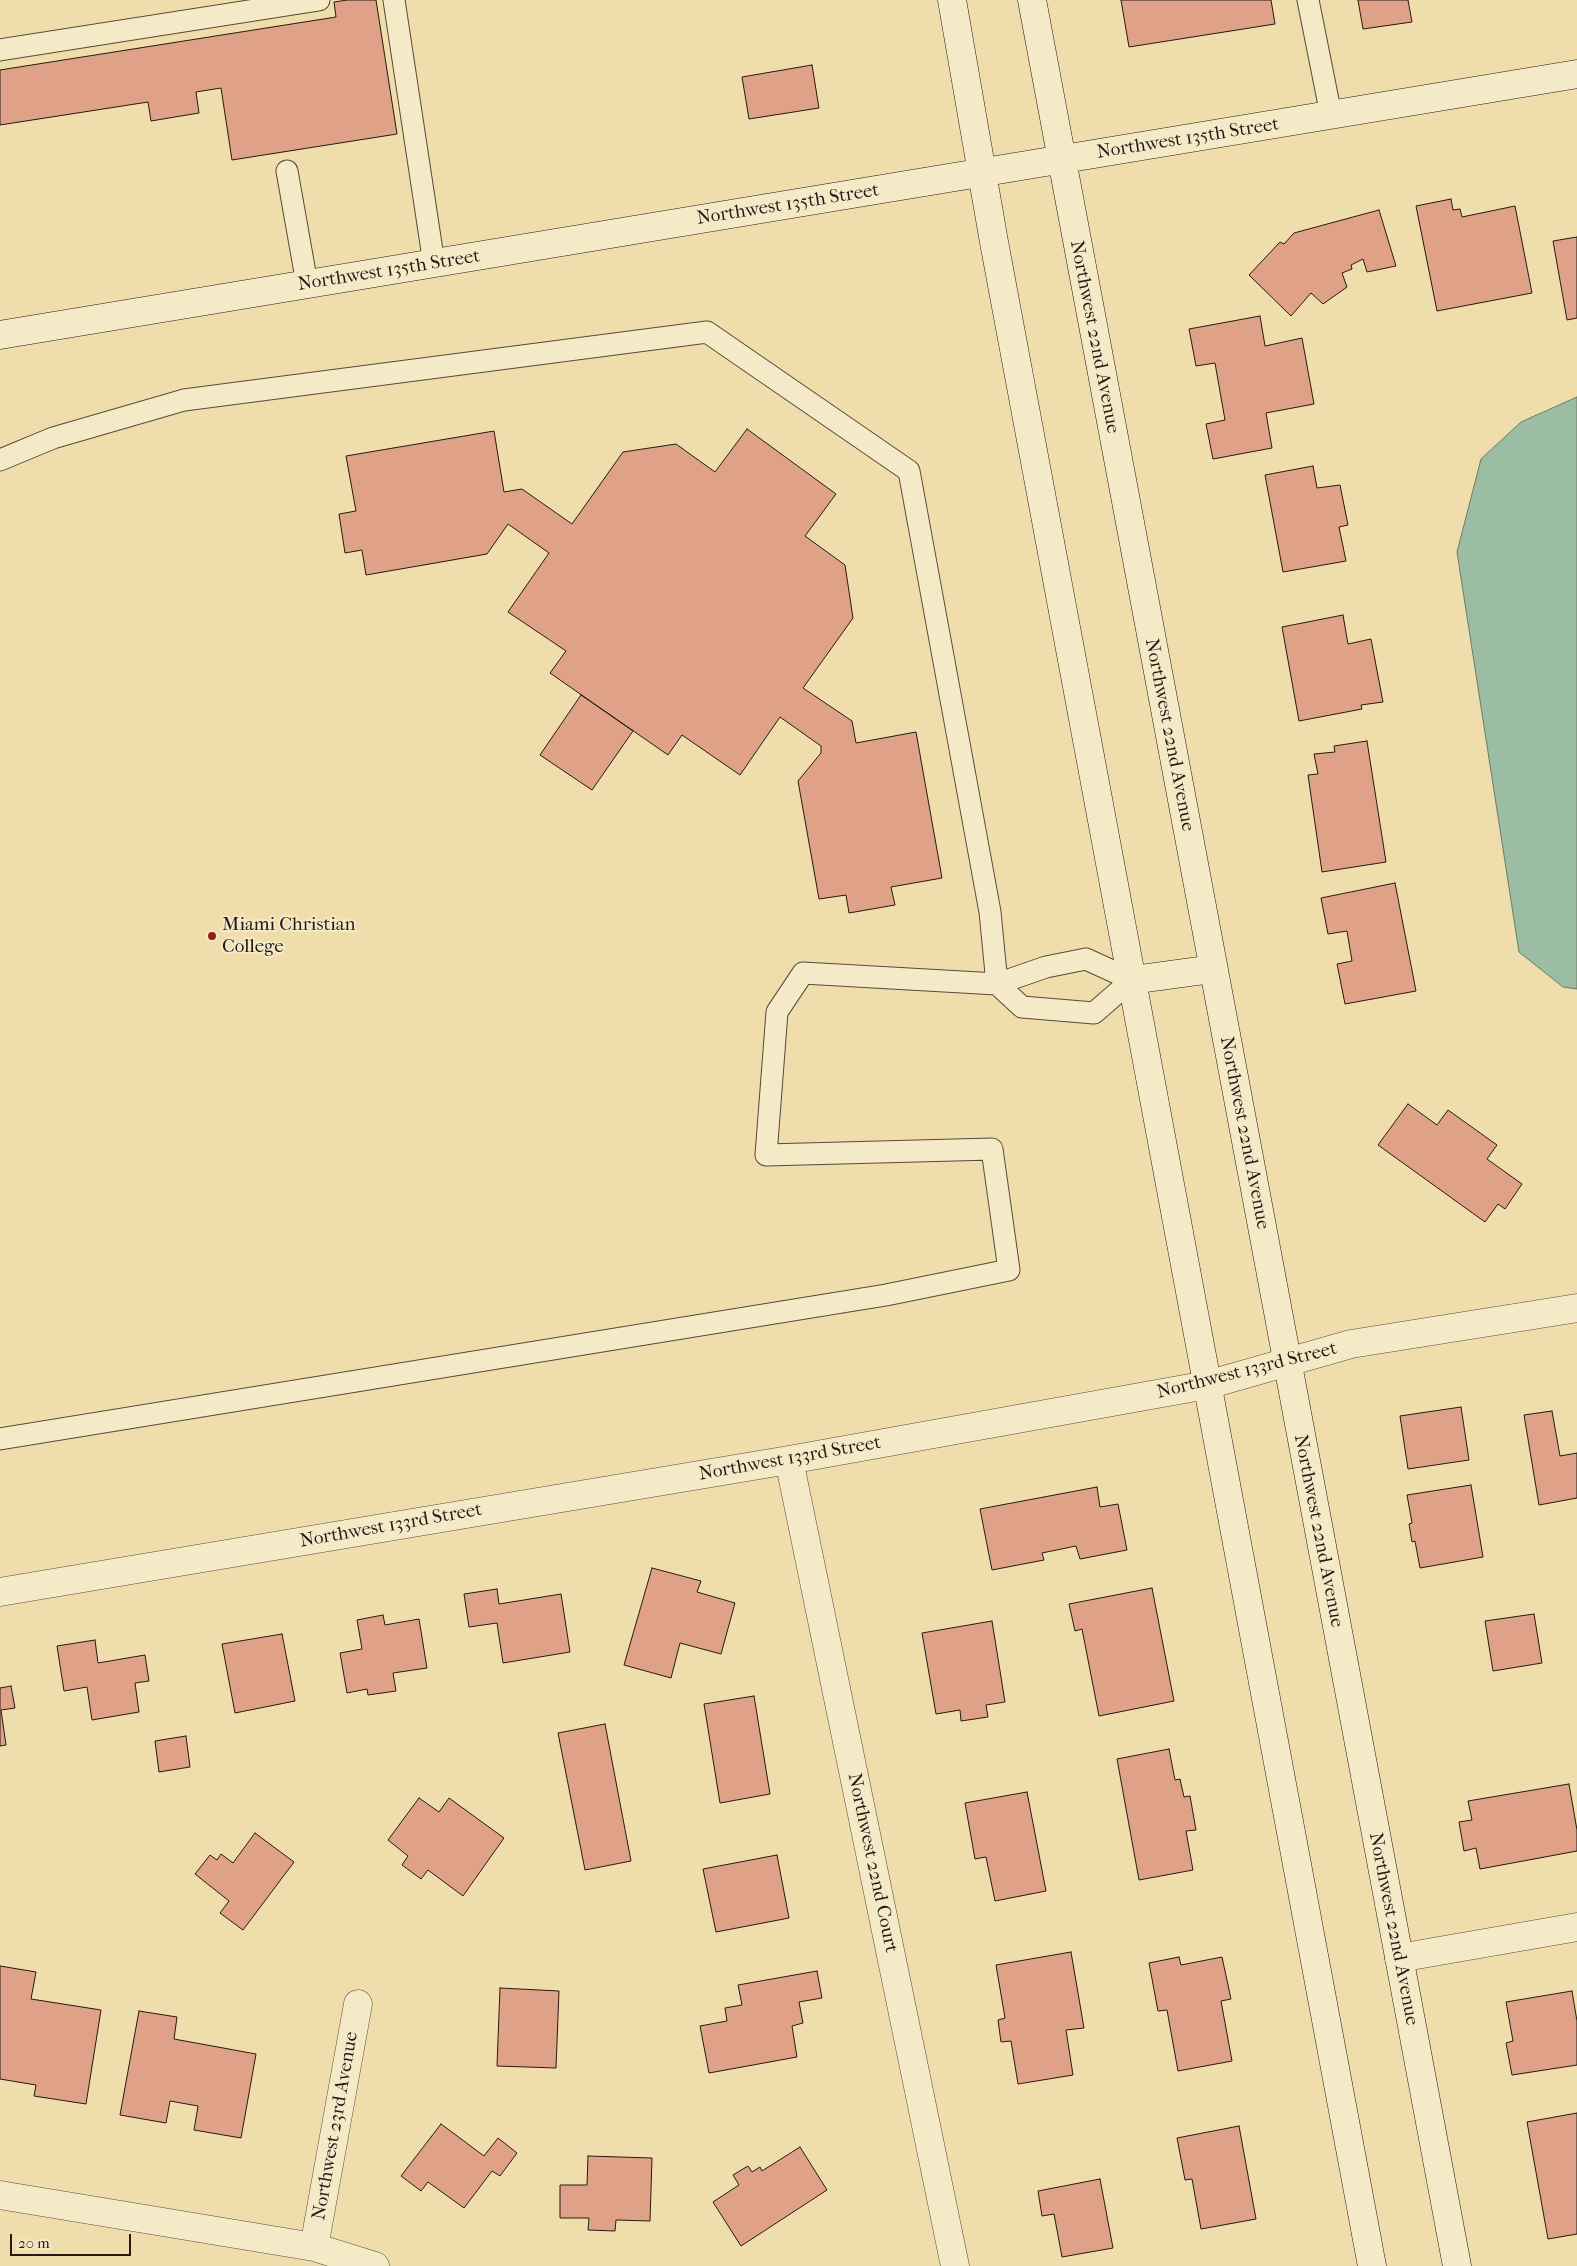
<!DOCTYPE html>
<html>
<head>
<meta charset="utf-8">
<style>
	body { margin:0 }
	#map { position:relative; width:1577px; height:2266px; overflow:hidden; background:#efdeab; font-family:"IM FELL French Canon",serif }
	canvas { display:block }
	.scale { position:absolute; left:10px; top:2234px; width:121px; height:22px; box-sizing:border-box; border:2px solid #261913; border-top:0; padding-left:6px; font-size:15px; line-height:18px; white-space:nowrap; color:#261913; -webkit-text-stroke:4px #f5eac8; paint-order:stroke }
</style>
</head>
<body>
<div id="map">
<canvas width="1577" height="2266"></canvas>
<div class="scale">20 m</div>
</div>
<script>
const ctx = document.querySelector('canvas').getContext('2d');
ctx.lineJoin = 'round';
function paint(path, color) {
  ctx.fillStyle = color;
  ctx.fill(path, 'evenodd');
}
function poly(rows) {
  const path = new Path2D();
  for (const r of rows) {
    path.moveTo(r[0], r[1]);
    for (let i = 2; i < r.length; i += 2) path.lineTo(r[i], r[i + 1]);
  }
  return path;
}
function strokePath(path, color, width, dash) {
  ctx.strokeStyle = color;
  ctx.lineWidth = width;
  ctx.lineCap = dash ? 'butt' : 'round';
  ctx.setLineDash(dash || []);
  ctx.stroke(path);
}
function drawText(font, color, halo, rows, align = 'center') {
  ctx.font = font + ' "IM FELL French Canon",serif';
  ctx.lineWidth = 4;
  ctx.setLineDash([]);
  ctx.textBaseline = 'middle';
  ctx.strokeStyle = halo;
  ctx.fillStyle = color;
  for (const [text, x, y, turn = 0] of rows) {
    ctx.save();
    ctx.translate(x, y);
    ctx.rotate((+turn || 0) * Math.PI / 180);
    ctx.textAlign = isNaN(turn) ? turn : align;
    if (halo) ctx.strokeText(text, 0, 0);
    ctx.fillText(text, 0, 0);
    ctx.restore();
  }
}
const water = poly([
	[1577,397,1577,989,1563,987,1519,952,1457,552,1481,459,1521,422,1577,397]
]);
paint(water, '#9bbda3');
strokePath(water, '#6c7b69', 1);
const building = poly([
	[347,0,376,0,397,134,232,160,221,88,196,92,199,113,151,121,148,102,0,125,0,70,336,17,334,2,347,0],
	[1121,0,1271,0,1275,24,1129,47,1121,0],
	[1358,0,1408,0,1412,22,1363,29,1358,0],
	[812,65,819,108,749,119,742,77,812,65],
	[1451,199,1453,210,1460,209,1462,217,1515,206,1532,293,1437,311,1416,206,1451,199],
	[1379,210,1396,266,1367,272,1363,259,1351,265,1352,269,1342,273,1347,287,1323,304,1311,293,1291,316,1249,275,1280,242,1284,244,1294,233,1379,210],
	[1577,237,1577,318,1567,320,1553,241,1577,237],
	[1260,316,1265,346,1302,338,1314,404,1266,413,1272,448,1213,459,1206,424,1225,420,1215,363,1196,366,1189,329,1260,316],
	[747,429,836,494,805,536,845,565,853,618,803,688,852,721,856,743,916,732,942,878,891,887,895,905,849,913,846,895,819,899,798,781,821,753,821,746,780,717,740,775,682,735,668,755,550,673,566,651,508,612,549,553,508,524,487,554,366,575,362,550,345,553,339,514,356,511,346,456,494,431,504,492,522,489,572,524,623,452,676,444,715,472,747,429],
	[1313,466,1317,488,1340,485,1348,525,1339,527,1346,561,1283,572,1265,475,1313,466],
	[1343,615,1348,644,1371,639,1383,702,1361,705,1362,709,1299,721,1282,627,1343,615],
	[581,695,633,731,592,790,540,755,581,695],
	[1367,741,1386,862,1322,872,1308,775,1318,774,1314,754,1335,752,1334,746,1367,741],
	[1395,883,1416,991,1345,1004,1337,964,1352,961,1347,931,1328,934,1321,898,1395,883],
	[1408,1104,1437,1125,1448,1110,1497,1145,1487,1159,1522,1184,1505,1209,1498,1204,1485,1222,1378,1145,1408,1104],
	[1461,1407,1469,1460,1408,1469,1400,1416,1461,1407],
	[1552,1411,1560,1456,1577,1453,1577,1498,1539,1505,1524,1415,1552,1411],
	[1471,1485,1483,1557,1420,1568,1415,1541,1412,1542,1409,1524,1412,1523,1407,1495,1471,1485],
	[1097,1487,1100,1507,1118,1504,1127,1550,1080,1559,1076,1546,1042,1553,1044,1560,992,1570,980,1509,1097,1487],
	[652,1568,701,1581,697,1592,735,1603,721,1654,680,1643,671,1678,624,1665,652,1568],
	[1152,1588,1174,1701,1099,1716,1082,1629,1075,1631,1069,1604,1152,1588],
	[497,1589,499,1604,561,1594,570,1652,503,1663,497,1623,469,1627,464,1594,497,1589],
	[1534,1614,1542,1663,1493,1671,1485,1621,1534,1614],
	[383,1615,385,1625,419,1619,427,1668,393,1673,396,1691,368,1695,367,1689,347,1693,340,1653,362,1649,357,1620,383,1615],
	[992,1621,1005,1702,986,1705,988,1717,961,1721,960,1710,936,1714,922,1633,992,1621],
	[282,1634,295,1701,235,1713,222,1644,282,1634],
	[95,1640,98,1663,145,1655,149,1681,135,1683,139,1712,92,1720,87,1687,64,1691,57,1646,95,1640],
	[11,1686,15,1708,1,1710,6,1745,0,1746,0,1688,11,1686],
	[754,1696,770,1794,720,1803,704,1704,754,1696],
	[605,1724,631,1861,585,1870,558,1733,605,1724],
	[186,1736,190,1767,159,1772,155,1741,186,1736],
	[1169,1749,1175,1780,1180,1779,1184,1797,1190,1796,1196,1830,1186,1831,1193,1870,1139,1880,1117,1759,1169,1749],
	[1569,1784,1577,1830,1577,1851,1480,1869,1476,1848,1464,1851,1459,1822,1472,1820,1468,1801,1569,1784],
	[1027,1792,1046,1891,995,1901,986,1857,975,1859,965,1803,1027,1792],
	[419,1798,439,1812,449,1798,504,1838,463,1896,428,1870,421,1879,402,1865,408,1856,388,1840,419,1798],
	[255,1833,294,1862,243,1930,220,1913,229,1901,195,1874,210,1855,217,1860,221,1854,233,1863,255,1833],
	[777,1855,789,1918,716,1932,703,1869,777,1855],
	[1071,1952,1084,2028,1066,2030,1073,2075,1018,2084,1011,2041,1001,2042,998,2020,1005,2018,996,1965,1071,1952],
	[1179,1957,1181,1965,1222,1957,1231,1999,1221,2001,1232,2061,1178,2071,1167,2010,1158,2011,1149,1963,1179,1957],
	[0,1966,36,1972,31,1999,101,2010,86,2104,34,2096,36,2085,0,2079,0,1966],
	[817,1971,822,1998,799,2002,803,2023,792,2026,797,2057,709,2073,700,2026,727,2021,725,2008,742,2005,738,1985,817,1971],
	[500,1988,559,1991,556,2068,497,2066,500,1988],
	[1572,1991,1577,2021,1577,2065,1512,2075,1506,2043,1513,2041,1506,2002,1572,1991],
	[139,2011,177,2017,174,2039,256,2054,241,2138,194,2130,198,2106,170,2101,166,2123,120,2115,139,2011],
	[1577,2113,1577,2234,1548,2239,1527,2122,1577,2113],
	[441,2124,484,2156,498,2138,517,2153,500,2176,492,2171,464,2208,428,2182,421,2191,401,2176,441,2124],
	[1239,2126,1256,2219,1201,2229,1192,2179,1185,2180,1177,2138,1239,2126],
	[800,2147,827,2190,741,2246,713,2202,739,2185,733,2175,748,2166,752,2172,760,2167,762,2171,800,2147],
	[588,2156,652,2158,650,2221,616,2220,615,2231,588,2230,589,2218,560,2218,560,2185,587,2185,588,2156],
	[1100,2179,1113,2248,1062,2257,1054,2214,1042,2216,1038,2191,1100,2179]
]);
paint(building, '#e0a189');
strokePath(building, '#261913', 1);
const lane = poly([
	[394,0,434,264],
	[1308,0,1331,115],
	[0,50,319,0],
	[287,171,307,284],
	[0,460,53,438,184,400,707,332,909,471,990,912,997,984,803,973,777,1012,766,1155,992,1149,1009,1270,886,1295,0,1439],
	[1086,959,1132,980,1094,1013,1022,1007,997,984,1046,967,1086,959]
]);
const street = poly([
	[789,1460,955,2266],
	[0,1592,789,1460,1207,1385,1351,1344,1577,1308],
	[1399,1958,1577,1927],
	[0,2195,314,2247,375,2266],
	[314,2247,358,2004]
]);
const secondary = poly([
	[952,0,994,242,1372,2266],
	[1032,0,1457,2266],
	[0,335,1577,74],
	[1132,980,1213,969]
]);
strokePath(lane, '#584a39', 23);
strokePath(street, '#584a39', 29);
strokePath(secondary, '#261913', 29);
strokePath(lane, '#f5eac8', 21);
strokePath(street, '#f5eac8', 28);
strokePath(secondary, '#f5eac8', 28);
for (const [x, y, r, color] of [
	[212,936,5,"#8f2418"]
]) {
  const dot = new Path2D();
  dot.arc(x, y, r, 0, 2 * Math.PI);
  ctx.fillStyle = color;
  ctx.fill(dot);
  strokePath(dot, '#f5eac8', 2);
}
drawText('19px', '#261913', '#f5eac8', [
	["Northwest 135th Street",1188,139,-9],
	["Northwest 135th Street",788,205,-9],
	["Northwest 135th Street",389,271,-9],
	["Northwest 22nd Avenue",1094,337,79],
	["Northwest 22nd Avenue",1169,735,79],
	["Northwest 22nd Avenue",1244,1133,79],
	["Northwest 133rd Street",1247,1371,-14],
	["Northwest 133rd Street",790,1459,-10],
	["Northwest 133rd Street",391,1526,-10],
	["Northwest 22nd Avenue",1318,1531,79],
	["Northwest 22nd Court",872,1863,78],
	["Northwest 22nd Avenue",1393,1929,79],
	["Northwest 23rd Avenue",336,2126,-80]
]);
drawText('19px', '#261913', '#f5eac8', [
	["Miami Christian",222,925],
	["College",222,947]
], 'left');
</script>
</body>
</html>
